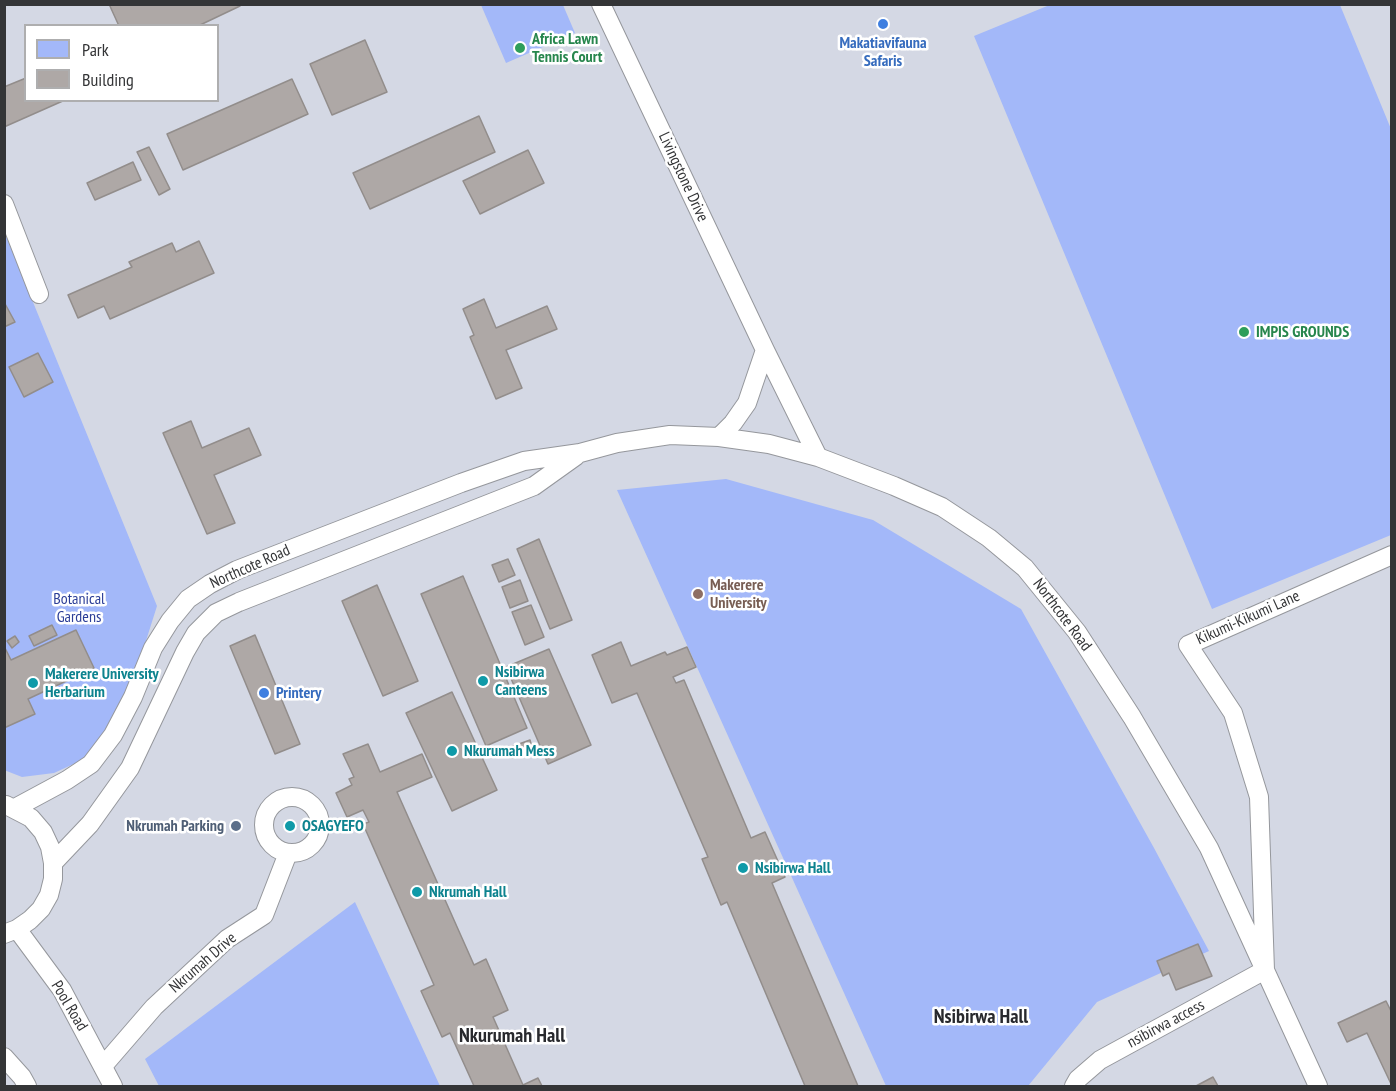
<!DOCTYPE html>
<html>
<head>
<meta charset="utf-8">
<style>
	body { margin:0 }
	#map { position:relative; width:1396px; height:1091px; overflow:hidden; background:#e0e2e7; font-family:"PT Sans Narrow",sans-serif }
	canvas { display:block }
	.frame { position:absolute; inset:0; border:6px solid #343537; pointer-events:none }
	.legend { position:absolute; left:24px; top:24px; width:195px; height:78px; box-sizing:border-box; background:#fff; border:2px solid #aeaeaf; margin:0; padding:8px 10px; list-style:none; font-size:18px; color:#343537 }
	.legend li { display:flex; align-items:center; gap:12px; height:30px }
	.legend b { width:30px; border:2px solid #aeaeaf }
</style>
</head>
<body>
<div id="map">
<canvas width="1396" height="1091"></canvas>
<div class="frame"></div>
<ul class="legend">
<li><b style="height:16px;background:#a3b8f9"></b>Park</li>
<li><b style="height:16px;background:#aea8a6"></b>Building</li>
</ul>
</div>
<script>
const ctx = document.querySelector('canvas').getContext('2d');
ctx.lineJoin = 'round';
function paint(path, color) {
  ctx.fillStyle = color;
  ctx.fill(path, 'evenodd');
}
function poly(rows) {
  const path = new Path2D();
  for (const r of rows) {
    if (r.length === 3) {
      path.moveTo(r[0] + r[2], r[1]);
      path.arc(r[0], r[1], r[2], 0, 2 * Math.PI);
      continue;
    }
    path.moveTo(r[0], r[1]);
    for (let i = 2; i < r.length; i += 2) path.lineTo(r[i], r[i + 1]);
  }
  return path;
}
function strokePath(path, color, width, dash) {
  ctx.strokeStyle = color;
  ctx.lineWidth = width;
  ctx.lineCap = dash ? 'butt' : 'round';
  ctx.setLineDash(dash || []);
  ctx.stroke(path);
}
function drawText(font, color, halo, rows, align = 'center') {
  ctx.font = font + ' "PT Sans Narrow",sans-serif';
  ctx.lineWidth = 5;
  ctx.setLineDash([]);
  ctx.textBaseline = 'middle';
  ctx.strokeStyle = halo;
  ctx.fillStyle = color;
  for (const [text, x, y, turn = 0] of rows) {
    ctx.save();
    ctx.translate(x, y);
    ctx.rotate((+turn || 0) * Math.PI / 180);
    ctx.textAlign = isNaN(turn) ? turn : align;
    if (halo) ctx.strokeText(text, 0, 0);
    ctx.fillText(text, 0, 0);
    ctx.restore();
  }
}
paint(poly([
	[5,5,1391,5,1391,1086,5,1086],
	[26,26,218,26,218,100,26,100]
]), '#d4d8e4');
paint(poly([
	[1052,4,1340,5,1391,129,1391,535,1212,609,974,36],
	[481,5,563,5,575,33,506,63],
	[4,231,157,606,126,704,91,756,54,773,22,777,4,770],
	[726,479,873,520,1021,609,1154,848,1209,951,1097,1002,1028,1086,886,1086,617,490],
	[355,902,440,1086,159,1086,145,1059]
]), '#a3b8f9');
const building = poly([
	[109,4,239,4,240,6,198,26,119,26,109,4],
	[365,40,387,92,332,115,310,64,365,40],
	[26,78,26,100,65,100,4,127,4,87,26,78],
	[292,79,308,114,183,170,167,134,292,79],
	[479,116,495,152,370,209,353,173,479,116],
	[149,147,170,189,159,195,137,152,149,147],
	[528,150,544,183,480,214,463,181,528,150],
	[133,162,141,180,95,200,87,183,133,162],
	[199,241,214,273,110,319,104,306,78,318,68,295,132,267,129,262,172,243,176,252,199,241],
	[484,299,496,328,547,306,557,329,506,350,522,388,496,399,470,337,474,335,463,309,484,299],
	[4,302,15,322,4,327,4,302],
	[38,353,53,382,24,397,9,367,38,353],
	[191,421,202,448,249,428,261,455,214,475,235,523,207,534,163,433,191,421],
	[539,539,572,620,550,629,517,549,539,539],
	[508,559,515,575,499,582,492,565,508,559],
	[463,576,527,728,486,746,421,594,463,576],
	[520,580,528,601,510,608,502,587,520,580],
	[377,585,418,681,383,696,342,601,377,585],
	[531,605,544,637,525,645,512,612,531,605],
	[52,625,57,635,34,646,29,636,52,625],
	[76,630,94,668,28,699,35,714,4,728,4,646,11,660,76,630],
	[255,635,300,744,275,754,230,646,255,635],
	[15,636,19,642,12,648,7,641,15,636],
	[621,642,631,666,665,652,667,655,687,647,696,667,673,677,676,683,684,680,751,838,765,832,785,877,772,883,858,1086,805,1086,727,902,721,905,702,859,708,857,637,693,612,703,592,655,621,642],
	[549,649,591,745,548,764,506,667,549,649],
	[452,692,497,790,452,811,406,713,452,692],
	[530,740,533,751,512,758,508,748,530,740],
	[368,744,380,772,422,754,432,777,397,792,474,965,486,959,508,1010,493,1017,523,1085,538,1078,542,1086,474,1086,450,1033,442,1037,421,991,434,985,363,824,369,822,363,810,347,817,336,793,352,785,349,779,354,777,343,754,368,744],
	[1198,944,1212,976,1176,990,1169,973,1163,976,1157,961,1198,944],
	[1386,1001,1392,1013,1392,1086,1367,1033,1347,1042,1338,1023,1386,1001],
	[1213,1077,1218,1086,1196,1086,1213,1077]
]);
paint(building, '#aea8a6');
strokePath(building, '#928d8b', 1.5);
const lane = poly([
	[601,4,765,350,818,457],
	[4,204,39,294],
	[719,437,733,423,747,403,765,350],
	[292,825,28],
	[15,808,67,780,91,764,113,735,133,697,153,648,170,621,188,599,210,584,237,570,461,483,524,461,580,453,617,443,670,435,719,437,769,444,818,457,894,486,942,507,989,538,1025,568,1077,632,1132,717,1209,848,1318,1086],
	[53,863,90,824,130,768,185,652,196,633,216,613,239,602,534,486,576,456],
	[17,929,62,990,113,1086],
	[4,934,17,929,30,920,41,909,49,895,53,879,53,863,50,847,43,832,31,818,6,805],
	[4,1057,22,1077,27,1086],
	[103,1066,154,1007,227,939,264,915,288,853],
	[1074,1086,1078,1079,1100,1060,1265,970,1259,797,1233,713,1188,645,1392,555]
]);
strokePath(lane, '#95979c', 20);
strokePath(lane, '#fff', 18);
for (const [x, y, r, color] of [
	[883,24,6,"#3f7fe0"],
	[520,48,6,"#2e9e5b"],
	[1244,332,6,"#2e9e5b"],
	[698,594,6,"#8d6e63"],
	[483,681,6,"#0f9aa8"],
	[33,683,6,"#0f9aa8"],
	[264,693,6,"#3f7fe0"],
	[452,751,6,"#0f9aa8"],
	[236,826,6,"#5c6f8a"],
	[290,826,6,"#0f9aa8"],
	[743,868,6,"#0f9aa8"],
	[417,892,6,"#0f9aa8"]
]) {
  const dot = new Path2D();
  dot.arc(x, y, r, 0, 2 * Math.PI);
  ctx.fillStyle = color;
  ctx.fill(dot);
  strokePath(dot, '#fff', 2);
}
drawText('bold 16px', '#27864d', '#fff', [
	["Africa Lawn",532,39],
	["Tennis Court",532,57],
	["IMPIS GROUNDS",1256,332]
], 'left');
drawText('bold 16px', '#366cbe', '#fff', [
	["Makatiavifauna",883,43],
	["Safaris",883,61],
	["Printery",276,693,"left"]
]);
drawText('16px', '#343537', '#fff', [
	["Livingstone Drive",683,177,65],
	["Northcote Road",250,567,-24],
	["Northcote Road",1062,615,53],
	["Kikumi-Kikumi Lane",1248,618,-24],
	["Nkrumah Drive",203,963,-41],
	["Pool Road",69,1006,59],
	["nsibirwa access",1166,1024,-28]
]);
drawText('bold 16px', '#785e54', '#fff', [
	["Makerere",710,585],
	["University",710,603]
], 'left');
drawText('16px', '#2c3e97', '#fff', [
	["Botanical",79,599],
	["Gardens",79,617]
]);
drawText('bold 16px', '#0d838f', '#fff', [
	["Nsibirwa",495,672],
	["Canteens",495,690],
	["Makerere University",45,674],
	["Herbarium",45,692],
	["Nkurumah Mess",464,751],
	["OSAGYEFO",302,826],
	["Nsibirwa Hall",755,868],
	["Nkrumah Hall",429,892]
], 'left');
drawText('bold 16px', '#4e5e75', '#fff', [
	["Nkrumah Parking",224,826]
], 'right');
drawText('bold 20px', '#28292d', '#fff', [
	["Nsibirwa Hall",981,1017],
	["Nkurumah Hall",512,1036]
]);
</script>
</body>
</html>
